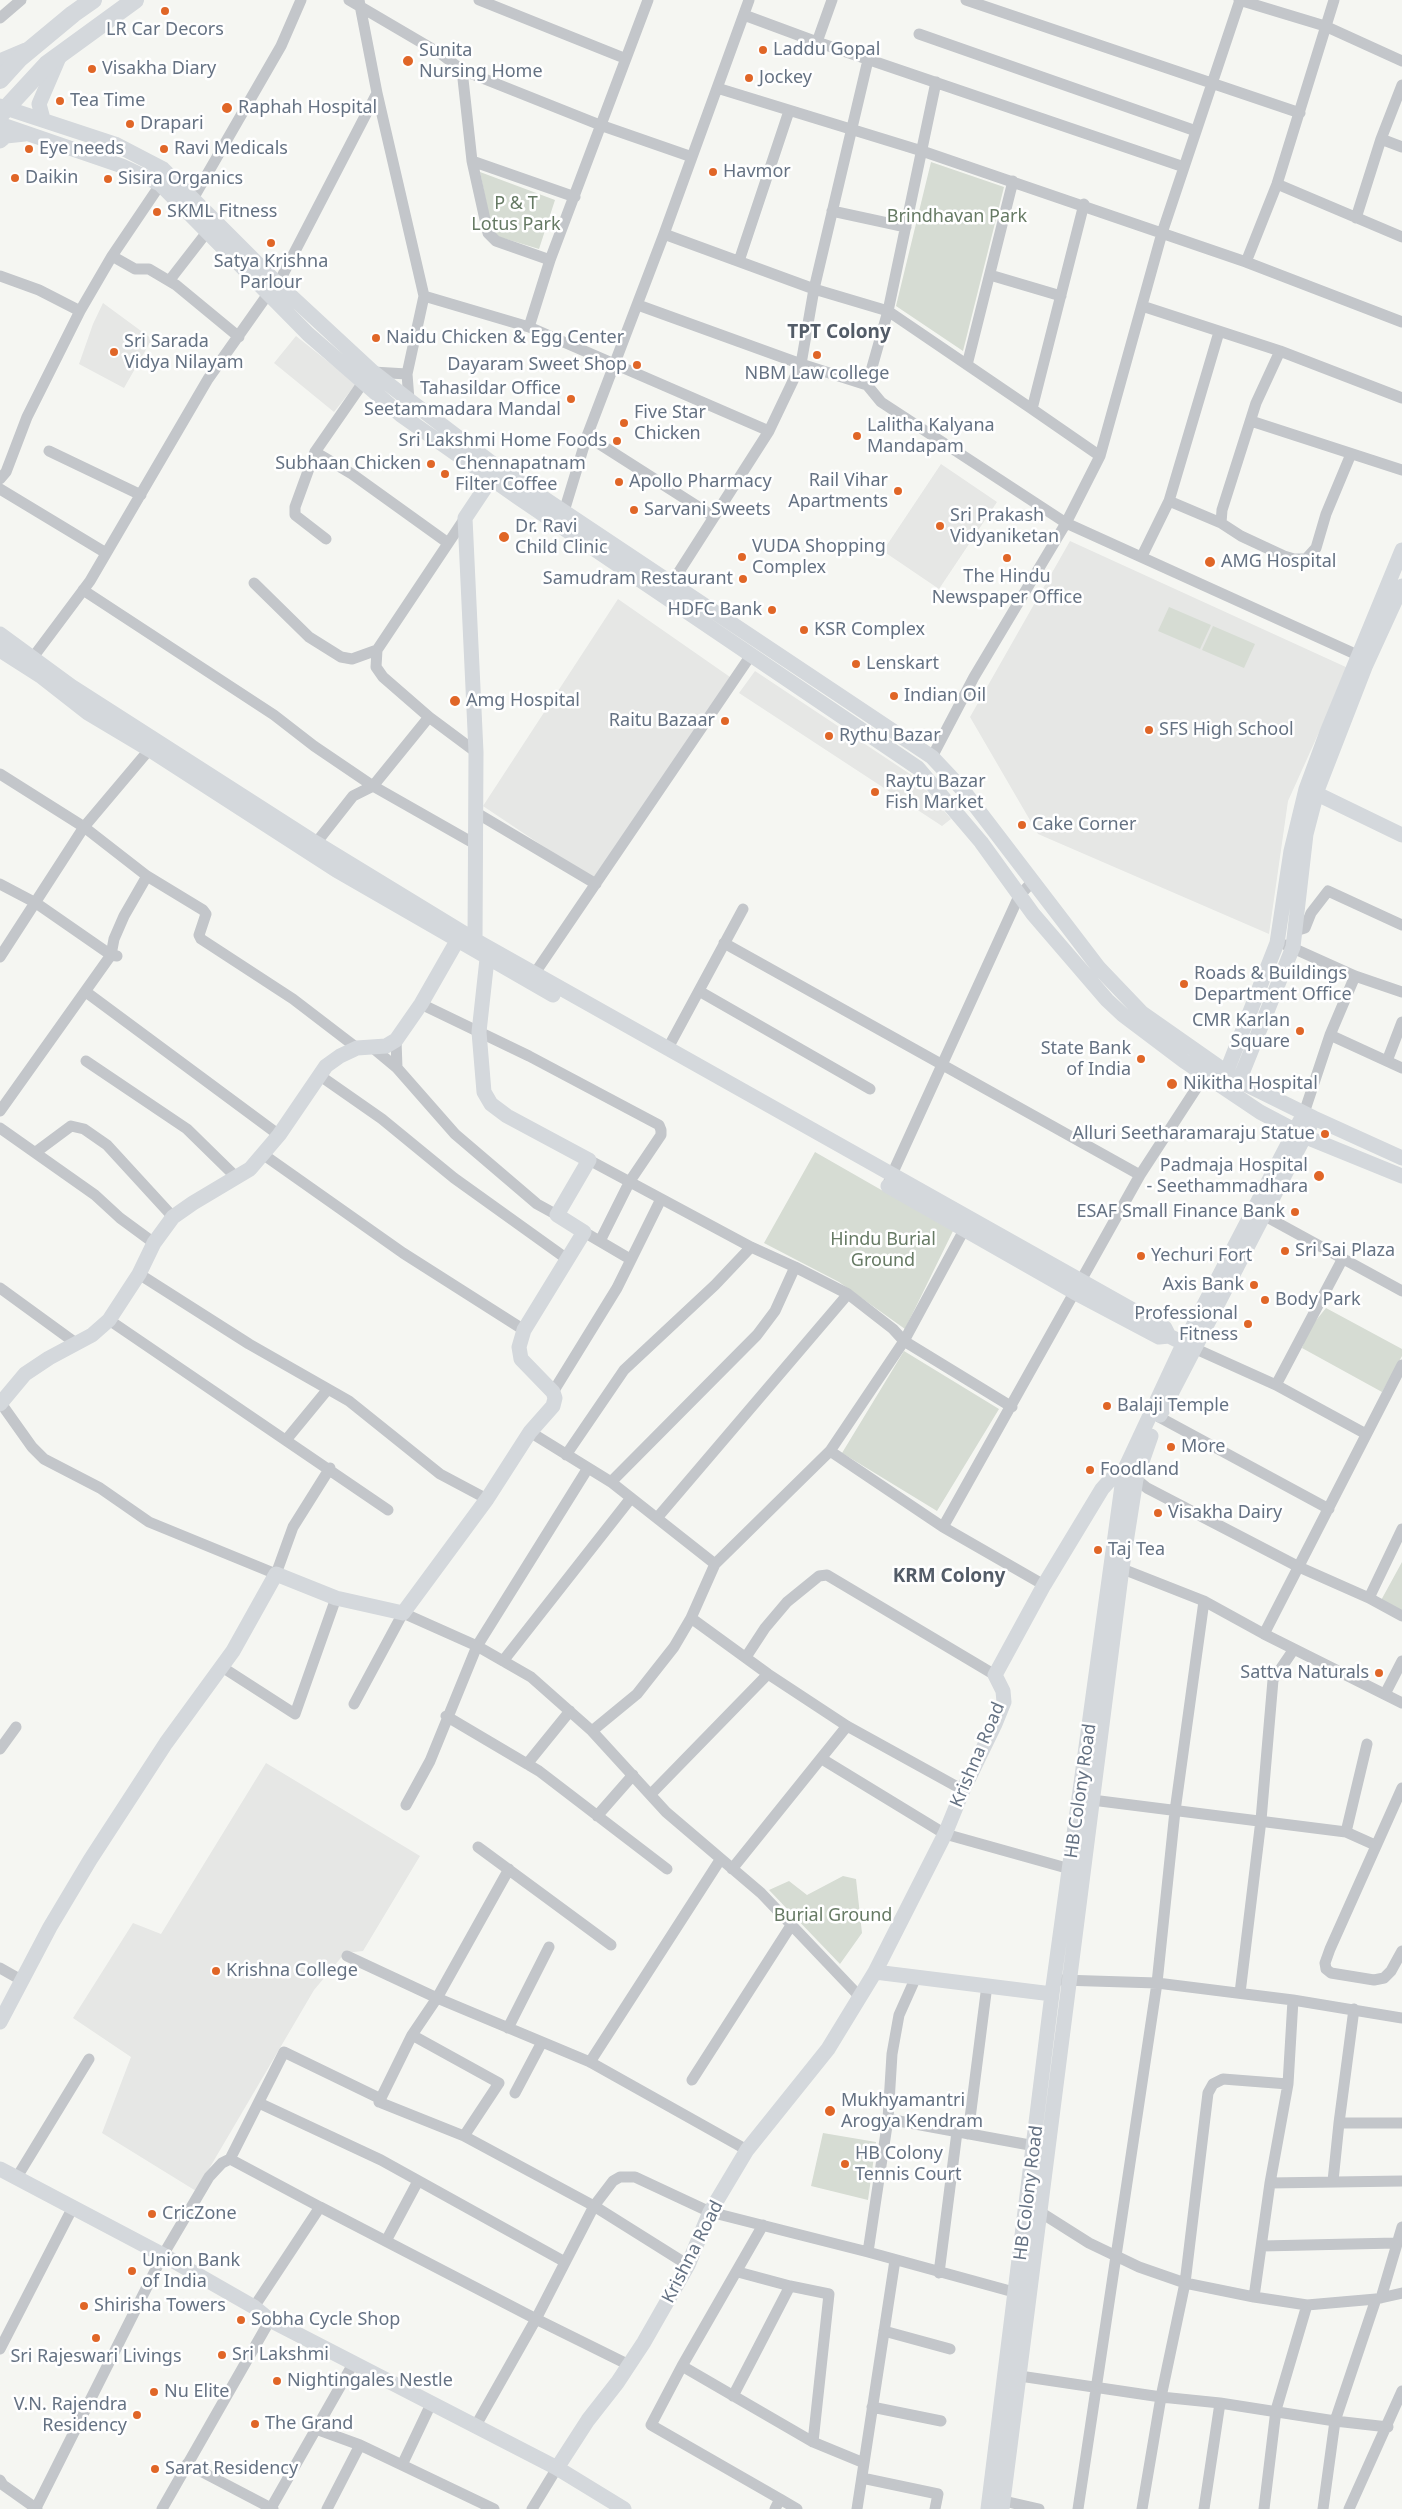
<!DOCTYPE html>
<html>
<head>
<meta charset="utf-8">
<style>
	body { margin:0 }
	canvas { display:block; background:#f5f6f2 }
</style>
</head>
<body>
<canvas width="1402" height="2509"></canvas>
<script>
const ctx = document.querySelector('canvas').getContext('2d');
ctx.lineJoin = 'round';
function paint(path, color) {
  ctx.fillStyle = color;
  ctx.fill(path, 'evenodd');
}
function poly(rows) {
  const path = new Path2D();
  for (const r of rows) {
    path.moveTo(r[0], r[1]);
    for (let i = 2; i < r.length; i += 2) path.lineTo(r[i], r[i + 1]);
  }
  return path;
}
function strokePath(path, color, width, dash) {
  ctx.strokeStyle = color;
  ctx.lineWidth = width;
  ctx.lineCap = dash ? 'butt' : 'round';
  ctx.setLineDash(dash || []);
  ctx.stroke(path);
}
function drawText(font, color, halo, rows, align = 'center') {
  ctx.font = font + ' "Noto Sans",sans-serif';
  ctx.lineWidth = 5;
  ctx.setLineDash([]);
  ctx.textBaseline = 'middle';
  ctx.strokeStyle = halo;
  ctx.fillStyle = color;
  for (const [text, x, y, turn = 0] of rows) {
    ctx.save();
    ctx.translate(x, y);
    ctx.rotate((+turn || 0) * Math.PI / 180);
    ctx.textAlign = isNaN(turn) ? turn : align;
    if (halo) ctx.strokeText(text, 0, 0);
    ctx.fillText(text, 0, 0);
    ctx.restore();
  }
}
paint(poly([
	[103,303,152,339,124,388,79,364,93,324],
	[296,336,356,384,334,412,274,363],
	[941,464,997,502,939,589,883,551],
	[1070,541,1348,668,1288,801,1269,934,1038,834,970,717],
	[618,599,730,677,595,881,483,806],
	[755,671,916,778,951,819,942,826,739,693],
	[266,1763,420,1856,363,1951,345,1953,314,1990,196,2191,102,2133,131,2057,73,2018,133,1923,161,1934]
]), '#e6e7e5');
paint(poly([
	[931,162,1004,187,963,351,896,306],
	[480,172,555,200,539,249,493,235],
	[1169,607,1211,625,1200,649,1158,631],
	[1213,626,1255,644,1244,668,1202,650],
	[815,1152,953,1231,905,1329,839,1282,764,1243],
	[1326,1308,1402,1349,1402,1356,1382,1392,1302,1348,1309,1329],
	[904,1351,999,1409,937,1511,842,1453],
	[1402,1562,1402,1618,1379,1604],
	[843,1876,856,1879,862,1933,840,1964,769,1890,789,1881,807,1895],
	[823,2133,876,2142,868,2200,811,2186]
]), '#d6dcd3');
strokePath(poly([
	[349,0,441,54,462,70,600,125,692,157],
	[359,0,377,93,424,296,407,374,409,400],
	[479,0,624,58],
	[648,0,550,260,529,327,769,431],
	[966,0,1300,113],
	[1239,0,1325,26,1402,61],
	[744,15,817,42,1184,167],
	[0,18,21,0],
	[919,34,1196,131],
	[817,42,832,0],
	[462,70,472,161,488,233,496,241,550,260],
	[717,88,922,151,1246,262,1277,184,1334,0],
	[1381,139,1402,147],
	[472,161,575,197],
	[1277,184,1402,237],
	[194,197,281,46,301,0],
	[1084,204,1032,409,1100,456],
	[832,211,906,227],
	[1356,218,1381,139,1402,85],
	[664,234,814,289,888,311,1032,409],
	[112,256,135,269,149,269,176,285,239,337],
	[739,261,789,111],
	[1246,262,1402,322],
	[990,275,1061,296],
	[0,276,39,290,80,311,112,256,164,179],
	[169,281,207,232],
	[424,296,529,327],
	[638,305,801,364,867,385,888,311,936,82],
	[1142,306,1280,351,1402,398],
	[1280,351,1256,403,1222,510,1221,523,1241,536,1284,556,1294,559,1306,559,1316,548,1326,514,1351,454],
	[967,365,1013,181],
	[867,385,881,402,1066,523,1364,658],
	[1251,421,1402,470],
	[587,436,714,517],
	[49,451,141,495],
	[315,452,352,474,448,543],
	[0,479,6,472,27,417,80,311],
	[0,489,106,553],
	[1169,501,1221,523],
	[465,518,377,650,376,667,383,677,429,717,476,752],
	[562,518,587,436,664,234,749,0],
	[326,539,295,515,295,507,315,452,360,387,373,372,407,374],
	[1142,556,1169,501,1219,332],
	[254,583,309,637,341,657,352,659,377,650],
	[668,589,769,431,801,364,814,289,868,60],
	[83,590,274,715,314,746,373,786,475,844],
	[28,664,90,581,208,379,268,294,278,284,377,93],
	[932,757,974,677,1066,523,1100,456,1162,233,1240,0],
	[0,774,84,827,147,876,203,910,206,914,199,935,201,939,293,999,357,1048],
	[475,812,596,884],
	[316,843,353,796,373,786,429,717],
	[0,884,36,903,111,955,0,1111],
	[1295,931,1305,928,1311,913,1328,891,1402,925],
	[724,943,1140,1175],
	[1286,945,1355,976,1402,992],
	[117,956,111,955,114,939,124,916,147,876],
	[0,957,84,827,154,744],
	[535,973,751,655],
	[699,991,870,1089],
	[86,992,279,1135],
	[421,1004,529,1056,659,1125,661,1130,661,1135,630,1181,600,1241],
	[1330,1035,1402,1068],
	[396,1040,397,1068],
	[373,1048,397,1068,455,1134,537,1204,557,1215],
	[668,1048,743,909],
	[86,1061,187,1129,237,1178],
	[1387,1061,1402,1022],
	[319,1075,382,1119,454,1178,567,1259],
	[1304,1113,1330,1035,1355,976],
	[0,1128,95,1195,120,1218,154,1243],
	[36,1152,71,1126,84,1129,107,1145,173,1217],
	[264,1155,403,1253,524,1330],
	[589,1160,751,1247,795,1267,848,1294,893,1329,904,1341,1012,1407],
	[889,1181,1019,896,1033,881],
	[1265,1216,1402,1291],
	[964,1230,904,1341,830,1451,943,1527,1140,1175,1205,1075],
	[584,1232,630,1259],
	[139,1274,249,1344,349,1401,440,1474,487,1499],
	[0,1288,77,1344],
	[109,1320,388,1510],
	[1196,1349,1276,1385,1366,1434],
	[1276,1385,1342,1260],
	[553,1392,617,1288,661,1199],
	[0,1402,32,1447,44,1459,100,1488,149,1522,276,1574,293,1527,330,1468],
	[1159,1417,1329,1509],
	[530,1432,611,1482,715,1564],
	[286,1440,328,1389],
	[566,1455,624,1370,715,1285,751,1247],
	[1136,1479,1147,1488,1299,1567,1369,1598,1402,1616],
	[611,1482,757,1335,775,1311,795,1267],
	[657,1518,848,1294],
	[943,1527,1044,1585],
	[1115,1566,1204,1601,1264,1634,1402,1703],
	[1369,1598,1402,1529],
	[691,1618,768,1674,847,1726,963,1790],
	[1264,1634,1402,1365],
	[746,1657,765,1628,787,1602,819,1576,827,1575,995,1675],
	[503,1661,631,1498],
	[222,1667,295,1714,336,1598],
	[1385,1694,1402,1661],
	[354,1704,403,1613,477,1646,531,1677,592,1731,666,1812,761,1893,860,1997],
	[446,1716,539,1771,667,1869],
	[592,1731,637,1694,674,1647,691,1618,715,1564,830,1451],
	[0,1749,16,1727],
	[822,1759,945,1834,1070,1869],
	[527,1764,570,1711],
	[1402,1788,1330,1949,1325,1963,1326,1969,1331,1973,1374,1980,1384,1978,1391,1971,1402,1951],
	[651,1794,768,1674],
	[1084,1799,1346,1832,1367,1744],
	[406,1805,430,1761,477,1646,588,1468],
	[597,1816,633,1775],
	[1346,1832,1375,1845],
	[478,1847,611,1945],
	[732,1869,847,1726],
	[347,1956,437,1998,509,1869],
	[0,1968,23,1981],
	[1061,1980,1157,1983,1293,2000,1402,2018],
	[1240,1993,1261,1820,1273,1680,1294,1649],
	[508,2028,549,1947],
	[412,2035,499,2083,464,2136],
	[590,2062,720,1860],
	[692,2080,792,1924],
	[515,2093,542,2042],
	[259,2103,381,2160,565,2262],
	[888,2119,1035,2146],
	[1339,2123,1354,2009],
	[968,2134,987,1985],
	[230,2159,284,2052,379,2098,379,2102],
	[17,2177,89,2059],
	[1333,2181,1339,2123,1402,2123],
	[1270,2183,1402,2181],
	[320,2207,536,2319,594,2206,613,2181,620,2177,635,2177,710,2212,868,2252,888,2119,892,2054,899,2015,916,1977],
	[1040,2212,1089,2243,1139,2267,1185,2283,1254,2297,1307,2305,1376,2299,1402,2293],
	[386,2241,418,2181],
	[1262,2246,1396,2243],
	[868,2252,1021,2294],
	[688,2265,594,2206,464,2136,379,2102,412,2035,437,1998,590,2062,747,2150],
	[738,2272,790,2286],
	[939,2273,957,2132],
	[1254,2297,1270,2183,1288,2084,1293,2000],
	[1381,2298,1402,2227],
	[884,2331,950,2349],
	[0,2349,73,2207],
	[682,2366,763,2225],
	[1013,2375,1161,2397,1220,2403,1335,2421,1388,2427],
	[733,2396,790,2286,829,2294,813,2442],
	[872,2407,941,2421],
	[475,2427,536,2319,629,2365],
	[316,2429,360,2445],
	[187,2464,273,2509],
	[402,2465,494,2509],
	[862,2478,938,2494,935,2509],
	[0,2480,3,2485,37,2509],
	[780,2499,797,2509],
	[1004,2501,1039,2509],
	[36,2508,163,2255,209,2177,222,2163,230,2159,320,2207,254,2307],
	[271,2508,353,2364],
	[162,2509,270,2320],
	[327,2509,360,2445,402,2465,431,2404],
	[532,2509,557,2468],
	[775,2509,780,2499,651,2425,682,2366,813,2442,864,2463],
	[857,2509,895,2260],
	[1078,2509,1157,1983,1175,1811,1204,1601],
	[1142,2509,1161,2397,1185,2283,1208,2093,1213,2084,1223,2079,1288,2084],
	[1204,2509,1220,2403],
	[1264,2509,1276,2410,1307,2305],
	[1323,2509,1335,2421,1376,2299],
	[1349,2509,1402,2391]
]), '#c3c6ca', 11);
strokePath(poly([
	[0,61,26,50],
	[0,106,115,144,163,169,278,284,373,372,409,400,497,467,932,757,963,790,1099,968,1142,1013,1239,1081,1314,1118,1402,1158],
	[43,119,39,104,60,55],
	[0,124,122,166,160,184,308,334,401,415,519,498,918,768,981,842,1033,914,1107,1000,1123,1015,1184,1061,1260,1112,1311,1139,1402,1176],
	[0,141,6,136,25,134],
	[0,634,71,686,316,843,475,940,1165,1328,1169,1336,1191,1347],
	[0,650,42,677,88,713,150,750,336,870,553,995],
	[1309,790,1402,835],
	[1226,1073,1277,943,1291,851,1306,789,1327,732,1402,550],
	[1239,1081,1293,947,1306,834,1318,788,1365,667,1402,586],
	[888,1186,1074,1292,1159,1337,1169,1336],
	[0,1404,25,1374,49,1358,92,1335,109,1320,139,1274,154,1243,173,1217,193,1203,250,1169,279,1135,326,1066,340,1056,357,1048,386,1046,396,1040,421,1004,457,941],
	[1160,1415,1310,1126],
	[875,1972,1052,1994],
	[0,2022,50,1927,90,1860,166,1743,233,1651,276,1574,336,1598,403,1613,487,1499,530,1432,553,1406,555,1398,553,1392,521,1359,519,1347,524,1330,584,1232,557,1215,589,1160,507,1116,491,1104,484,1092,479,1032,487,959,475,940,476,752,465,518,491,479],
	[0,2169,163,2255,254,2307,270,2320,557,2468,624,2509],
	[557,2468,588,2420,617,2383,644,2342,688,2265,710,2212,747,2150,828,2049,875,1972,945,1834,963,1790,995,1724,1004,1702,1003,1691,995,1675,1044,1585,1102,1489,1110,1480,1124,1471,1129,1474],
	[988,2509,1052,1994,1124,1471,1180,1351,1300,1121],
	[1002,2509,1122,1568,1136,1479,1151,1436]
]), '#d4d8dc', 15);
strokePath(poly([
	[0,80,20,58,73,14,93,0],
	[0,115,47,64,135,0]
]), '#d4d8dc', 18);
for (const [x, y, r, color] of [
	[165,11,5,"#e06627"],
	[763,50,5,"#e06627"],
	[408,61,6,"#e06627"],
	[92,69,5,"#e06627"],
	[749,78,5,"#e06627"],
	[60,101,5,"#e06627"],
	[227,108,6,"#e06627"],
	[130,124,5,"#e06627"],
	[29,149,5,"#e06627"],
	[164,149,5,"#e06627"],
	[713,172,5,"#e06627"],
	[15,178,5,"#e06627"],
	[108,179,5,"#e06627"],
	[157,212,5,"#e06627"],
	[271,243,5,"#e06627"],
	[376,338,5,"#e06627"],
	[114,352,5,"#e06627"],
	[817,355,5,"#e06627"],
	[637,365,5,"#e06627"],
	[571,399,5,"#e06627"],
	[624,423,5,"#e06627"],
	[857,436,5,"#e06627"],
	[617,441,5,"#e06627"],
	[431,464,5,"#e06627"],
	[445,474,5,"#e06627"],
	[619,482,5,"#e06627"],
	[898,491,5,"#e06627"],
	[634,510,5,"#e06627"],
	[940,526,5,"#e06627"],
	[504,537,6,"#e06627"],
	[742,557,5,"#e06627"],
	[1007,558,5,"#e06627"],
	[1210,562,6,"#e06627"],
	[743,579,5,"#e06627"],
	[772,610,5,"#e06627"],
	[804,630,5,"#e06627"],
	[856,664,5,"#e06627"],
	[894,696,5,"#e06627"],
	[455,701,6,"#e06627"],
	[725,721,5,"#e06627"],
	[1149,730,5,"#e06627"],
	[829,736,5,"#e06627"],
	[875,792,5,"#e06627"],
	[1022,825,5,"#e06627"],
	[1184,984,5,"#e06627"],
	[1300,1031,5,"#e06627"],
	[1141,1059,5,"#e06627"],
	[1172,1084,6,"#e06627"],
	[1325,1134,5,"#e06627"],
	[1319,1176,6,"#e06627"],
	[1295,1212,5,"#e06627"],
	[1285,1251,5,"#e06627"],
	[1141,1256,5,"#e06627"],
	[1254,1285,5,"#e06627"],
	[1265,1300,5,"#e06627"],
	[1248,1324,5,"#e06627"],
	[1107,1406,5,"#e06627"],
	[1171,1447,5,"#e06627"],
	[1090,1470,5,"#e06627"],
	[1158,1513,5,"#e06627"],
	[1098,1550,5,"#e06627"],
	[1379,1673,5,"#e06627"],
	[216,1971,5,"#e06627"],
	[830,2111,6,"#e06627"],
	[845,2164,5,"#e06627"],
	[152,2214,5,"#e06627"],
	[132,2271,5,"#e06627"],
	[84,2306,5,"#e06627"],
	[241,2320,5,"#e06627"],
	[96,2338,5,"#e06627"],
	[222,2355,5,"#e06627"],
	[277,2381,5,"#e06627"],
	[154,2392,5,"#e06627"],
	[137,2415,5,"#e06627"],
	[255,2424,5,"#e06627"],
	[155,2469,5,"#e06627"]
]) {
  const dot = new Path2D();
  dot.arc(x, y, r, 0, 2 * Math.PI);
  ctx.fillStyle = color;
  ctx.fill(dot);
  strokePath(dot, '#fff', 2);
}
drawText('18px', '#657283', '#fff', [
	["LR Car Decors",165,30,"center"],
	["Laddu Gopal",773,50],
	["Sunita",419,51],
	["Nursing Home",419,72],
	["Visakha Diary",102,69],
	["Jockey",759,78],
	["Tea Time",70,101],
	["Raphah Hospital",238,108],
	["Drapari",140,124],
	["Eye needs",39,149],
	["Ravi Medicals",174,149],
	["Havmor",723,172],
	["Daikin",25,178],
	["Sisira Organics",118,179],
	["SKML Fitness",167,212],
	["Satya Krishna",271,262,"center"],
	["Parlour",271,283,"center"],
	["Naidu Chicken & Egg Center",386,338],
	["Sri Sarada",124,342],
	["Vidya Nilayam",124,363],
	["Dayaram Sweet Shop",627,365,"right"],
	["NBM Law college",817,374,"center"],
	["Tahasildar Office",561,389,"right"],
	["Seetammadara Mandal",561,410,"right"],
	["Five Star",634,413],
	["Chicken",634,434],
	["Lalitha Kalyana",867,426],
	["Mandapam",867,447],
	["Sri Lakshmi Home Foods",607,441,"right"],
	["Subhaan Chicken",421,464,"right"],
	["Chennapatnam",455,464],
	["Filter Coffee",455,485],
	["Rail Vihar",888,481,"right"],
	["Apartments",888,502,"right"],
	["Apollo Pharmacy",629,482],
	["Sarvani Sweets",644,510],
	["Sri Prakash",950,516],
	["Vidyaniketan",950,537],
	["Dr. Ravi",515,527],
	["Child Clinic",515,548],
	["VUDA Shopping",752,547],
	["Complex",752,568],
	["AMG Hospital",1221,562],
	["The Hindu",1007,577,"center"],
	["Newspaper Office",1007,598,"center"],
	["Samudram Restaurant",733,579,"right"],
	["HDFC Bank",762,610,"right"],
	["KSR Complex",814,630],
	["Lenskart",866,664],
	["Indian Oil",904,696],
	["Amg Hospital",466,701],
	["Raitu Bazaar",715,721,"right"],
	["SFS High School",1159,730],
	["Rythu Bazar",839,736],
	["Raytu Bazar",885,782],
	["Fish Market",885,803],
	["Cake Corner",1032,825],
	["Roads & Buildings",1194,974],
	["Department Office",1194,995],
	["CMR Karlan",1290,1021,"right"],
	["Square",1290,1042,"right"],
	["State Bank",1131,1049,"right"],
	["of India",1131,1070,"right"],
	["Nikitha Hospital",1183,1084],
	["Alluri Seetharamaraju Statue",1315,1134,"right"],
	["Padmaja Hospital",1308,1166,"right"],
	["- Seethammadhara",1308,1187,"right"],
	["ESAF Small Finance Bank",1285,1212,"right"],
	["Sri Sai Plaza",1295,1251],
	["Yechuri Fort",1151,1256],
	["Axis Bank",1244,1285,"right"],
	["Body Park",1275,1300],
	["Professional",1238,1314,"right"],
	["Fitness",1238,1335,"right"],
	["Balaji Temple",1117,1406],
	["More",1181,1447],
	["Foodland",1100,1470],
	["Visakha Dairy",1168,1513],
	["Taj Tea",1108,1550],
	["Sattva Naturals",1369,1673,"right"],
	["Krishna College",226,1971],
	["Mukhyamantri",841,2101],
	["Arogya Kendram",841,2122],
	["HB Colony",855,2154],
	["Tennis Court",855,2175],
	["CricZone",162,2214],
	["Union Bank",142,2261],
	["of India",142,2282],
	["Shirisha Towers",94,2306],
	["Sobha Cycle Shop",251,2320],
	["Sri Lakshmi",232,2355],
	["Sri Rajeswari Livings",96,2357,"center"],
	["Nightingales Nestle",287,2381],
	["Nu Elite",164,2392],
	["V.N. Rajendra",127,2405,"right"],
	["Residency",127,2426,"right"],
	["The Grand",265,2424],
	["Sarat Residency",165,2469]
], 'left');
drawText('18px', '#667a64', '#fff', [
	["P & T",516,204],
	["Lotus Park",516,225],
	["Brindhavan Park",957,217],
	["Hindu Burial",883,1240],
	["Ground",883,1261],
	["Burial Ground",833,1916]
]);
drawText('18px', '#657283', '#fff', [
	["Krishna Road",978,1755,-67],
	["HB Colony Road",1081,1791,-82],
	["HB Colony Road",1029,2193,-83],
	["Krishna Road",693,2252,-63]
]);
drawText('bold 19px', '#535c68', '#fff', [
	["TPT Colony",839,333],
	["KRM Colony",949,1577]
]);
</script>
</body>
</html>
